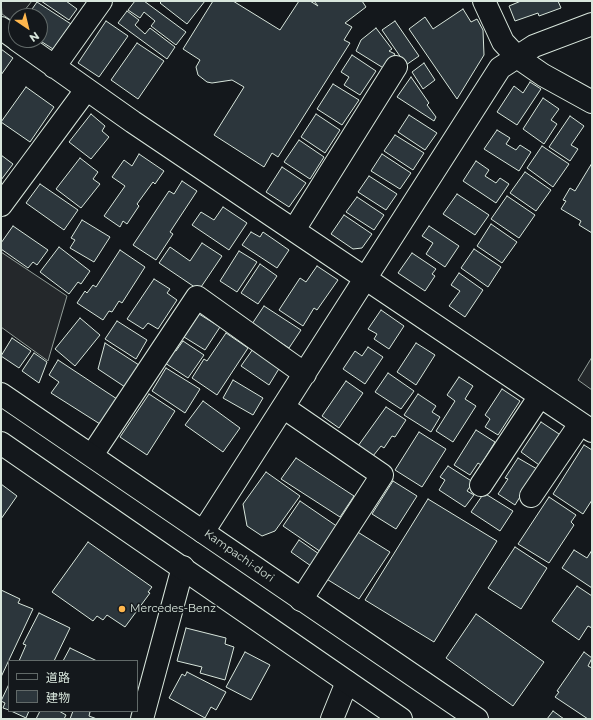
<!DOCTYPE html>
<html>
<head>
<meta charset="utf-8">
<style>
	body { margin:0 }
	#map { position:relative; width:593px; height:720px; overflow:hidden; background:#14181c; font-family:Montserrat,"Noto Sans JP",sans-serif }
	canvas { display:block }
	.frame { position:absolute; inset:0; border:2px solid #d8e6dc; pointer-events:none }
	.legend { position:absolute; left:8px; top:660px; width:130px; height:52px; box-sizing:border-box; background:#14181c; border:1px solid #626a69; margin:0; padding:5px 7px; list-style:none; font-size:12px; color:#d8e6dc }
	.legend li { display:flex; align-items:center; gap:8px; height:20px }
	.legend b { width:20px; border:1px solid #626a69 }
	.north { position:absolute; left:8px; top:8px; width:40px; height:40px; box-sizing:border-box; background:#14181c; border:1px solid #626a69; border-radius:50%; rotate:145deg; font-size:11px; font-weight:700; line-height:16px; text-align:center; color:#d8e6dc }
	.north::after { content:''; display:block; margin:auto; width:14px; height:18px; background:#ffb74d; clip-path:polygon(50% 0,100% 100%,50% 72%,0 100%) }
</style>
</head>
<body>
<div id="map">
<canvas width="593" height="720"></canvas>
<div class="frame"></div>
<ul class="legend">
<li><b style="height:5px;background:#14181c"></b>道路</li>
<li><b style="height:11px;background:#2c363c"></b>建物</li>
</ul>
<div class="north">N</div>
</div>
<script>
const ctx = document.querySelector('canvas').getContext('2d');
ctx.lineJoin = 'round';
function paint(path, color) {
  ctx.fillStyle = color;
  ctx.fill(path, 'evenodd');
}
function poly(rows) {
  const path = new Path2D();
  for (const r of rows) {
    path.moveTo(r[0], r[1]);
    for (let i = 2; i < r.length; i += 2) path.lineTo(r[i], r[i + 1]);
  }
  return path;
}
function strokePath(path, color, width, dash) {
  ctx.strokeStyle = color;
  ctx.lineWidth = width;
  ctx.lineCap = dash ? 'butt' : 'round';
  ctx.setLineDash(dash || []);
  ctx.stroke(path);
}
function drawText(font, color, halo, rows, align = 'center') {
  ctx.font = font + ' Montserrat,sans-serif';
  ctx.lineWidth = 3;
  ctx.setLineDash([]);
  ctx.textBaseline = 'middle';
  ctx.strokeStyle = halo;
  ctx.fillStyle = color;
  for (const [text, x, y, turn = 0] of rows) {
    ctx.save();
    ctx.translate(x, y);
    ctx.rotate((+turn || 0) * Math.PI / 180);
    ctx.textAlign = isNaN(turn) ? turn : align;
    if (halo) ctx.strokeText(text, 0, 0);
    ctx.fillText(text, 0, 0);
    ctx.restore();
  }
}
const green = poly([
	[1,1,32,1,20,16,16,16,15,23,2,14,1,1]
]);
paint(green, '#202428');
strokePath(green, '#939e99', 1);
const parking = poly([
	[1,252,67,296,48,361,1,327,1,252],
	[592,357,592,390,578,380,592,357]
]);
paint(parking, '#24282b');
strokePath(parking, '#939e99', 1);
const building = poly([
	[41,1,66,1,77,9,69,20,41,1],
	[135,1,144,1,186,32,176,45,151,26,155,21,144,12,140,18,128,10,135,1],
	[162,1,205,1,187,24,160,3,162,1],
	[213,1,233,1,280,30,299,1,310,1,318,6,314,1,362,1,366,7,345,23,352,27,344,40,350,43,278,157,272,153,264,167,214,135,244,87,232,80,212,83,207,82,198,75,196,67,200,60,183,49,213,1],
	[521,1,558,1,561,8,539,16,538,13,515,21,509,6,521,1],
	[37,2,71,24,53,49,39,40,40,16,24,16,27,12,30,12,37,2],
	[463,9,471,22,477,19,483,30,484,55,457,99,409,29,425,17,433,29,463,9],
	[127,11,139,20,135,25,145,34,150,28,175,47,167,59,118,23,127,11],
	[106,21,128,36,99,77,78,63,106,21],
	[395,21,419,56,406,65,382,30,395,21],
	[376,28,392,49,389,51,395,54,385,69,356,51,361,40,376,28],
	[137,43,164,61,138,99,111,80,137,43],
	[1,49,13,58,1,75,1,49],
	[352,55,376,71,360,95,344,85,349,77,341,72,352,55],
	[424,63,435,80,423,89,412,72,424,63],
	[411,77,429,103,427,105,436,117,434,121,397,97,411,77],
	[530,82,541,89,517,125,497,112,514,86,523,93,530,82],
	[333,84,359,100,342,125,317,109,333,84],
	[26,87,54,107,30,142,1,122,26,87],
	[543,98,559,109,551,120,557,124,544,144,523,129,543,98],
	[91,114,105,126,102,131,109,137,91,159,69,142,91,114],
	[316,114,340,130,325,153,301,137,316,114],
	[409,115,437,133,425,150,398,132,409,115],
	[570,116,584,126,571,145,578,149,570,161,549,147,570,116],
	[497,130,510,138,506,144,516,150,520,145,531,152,519,171,484,149,497,130],
	[395,135,424,153,413,170,384,151,395,135],
	[299,140,324,157,310,179,284,162,299,140],
	[542,146,569,164,553,187,527,168,542,146],
	[139,154,164,171,155,184,153,182,137,204,139,206,127,224,123,221,120,227,104,216,125,186,112,177,124,160,132,166,139,154],
	[382,154,411,173,400,189,371,171,382,154],
	[1,155,13,164,1,180,1,155],
	[80,158,98,172,93,179,100,184,81,208,56,189,80,158],
	[476,161,489,170,485,176,496,183,500,178,509,184,496,203,463,181,476,161],
	[592,163,592,233,579,225,581,221,561,209,566,201,563,200,570,188,575,191,592,163],
	[282,167,306,183,289,207,266,192,282,167],
	[525,172,551,190,536,211,510,193,525,172],
	[369,176,397,194,386,210,358,192,369,176],
	[182,181,197,191,170,232,173,234,156,260,133,245,169,191,174,194,182,181],
	[40,184,78,210,64,230,26,203,40,184],
	[457,194,489,215,475,235,443,214,457,194],
	[507,196,535,215,519,238,491,219,507,196],
	[357,197,384,215,374,230,346,212,357,197],
	[223,207,247,223,229,250,192,225,201,212,214,220,223,207],
	[344,215,372,234,362,248,353,249,331,234,344,215],
	[82,220,110,237,94,262,70,248,75,240,71,238,82,220],
	[491,224,517,242,502,263,477,246,491,224],
	[13,226,48,250,37,265,33,262,28,268,1,249,1,243,13,226],
	[429,226,459,246,445,267,426,254,433,243,422,236,429,226],
	[251,232,260,237,263,232,289,250,277,268,242,245,251,232],
	[202,243,222,256,199,290,159,263,170,247,190,261,202,243],
	[59,247,90,271,81,284,78,282,69,294,40,272,59,247],
	[474,249,501,267,488,287,461,268,474,249],
	[120,250,145,267,122,303,119,301,112,312,109,311,103,320,77,303,85,291,87,293,93,285,96,287,120,250],
	[239,251,257,262,237,292,220,281,239,251],
	[412,253,436,269,432,274,435,276,425,291,398,273,412,253],
	[260,264,277,276,258,304,241,293,260,264],
	[317,266,338,280,317,310,314,308,303,326,279,310,300,278,306,282,317,266],
	[459,273,483,290,465,317,449,306,460,291,451,285,459,273],
	[154,279,170,289,167,293,177,300,158,329,148,323,143,329,127,319,154,279],
	[264,306,301,330,289,348,252,324,264,306],
	[381,310,404,326,389,349,374,339,377,334,368,329,381,310],
	[199,314,220,327,205,350,184,337,199,314],
	[80,318,100,335,75,366,55,349,80,318],
	[117,321,147,340,136,359,105,339,117,321],
	[226,333,248,348,217,395,192,378,204,359,207,361,226,333],
	[12,338,31,351,19,368,1,356,12,338],
	[183,341,204,355,188,378,165,363,174,350,176,351,183,341],
	[105,343,139,365,125,387,98,369,105,343],
	[416,343,435,355,416,385,397,372,416,343],
	[368,347,383,357,365,384,343,369,355,351,362,356,368,347],
	[253,349,280,367,269,385,241,366,253,349],
	[34,353,47,362,39,383,22,371,34,353],
	[58,360,117,399,100,424,51,393,59,382,49,375,58,360],
	[166,368,200,389,185,413,152,391,166,368],
	[388,373,414,391,401,409,375,392,388,373],
	[459,377,473,386,465,399,476,406,453,442,436,431,455,401,447,395,459,377],
	[233,380,263,398,253,415,223,398,233,380],
	[346,381,363,393,339,428,322,416,346,381],
	[502,389,520,401,498,435,485,427,490,419,485,415,502,389],
	[149,394,175,411,147,455,120,437,149,394],
	[418,394,436,406,432,412,440,417,431,432,404,415,418,394],
	[203,401,240,428,223,452,185,425,203,401],
	[386,407,406,420,395,437,392,436,384,448,381,446,373,456,358,446,386,407],
	[541,422,562,436,542,467,521,452,541,422],
	[476,430,495,442,481,465,478,463,470,475,454,465,476,430],
	[419,432,446,449,422,487,395,470,419,432],
	[584,445,592,450,592,500,583,514,553,494,584,445],
	[296,458,354,496,340,517,281,479,296,458],
	[518,458,537,469,515,505,498,494,508,479,505,478,518,458],
	[448,466,473,482,467,491,474,495,465,507,439,490,445,480,440,477,448,466],
	[266,472,300,496,275,531,262,536,247,526,243,504,266,472],
	[393,481,417,496,396,529,372,514,393,481],
	[1,484,17,496,1,519,1,484],
	[484,493,513,511,500,531,471,512,484,493],
	[549,497,576,515,571,522,574,525,549,563,518,544,549,497],
	[428,499,497,541,434,642,365,600,428,499],
	[300,501,338,527,321,552,283,526,300,501],
	[356,531,390,552,359,599,325,578,356,531],
	[299,540,319,554,311,566,291,552,299,540],
	[88,542,152,587,148,592,150,593,125,627,107,615,103,620,97,616,93,621,52,592,88,542],
	[515,547,547,568,521,609,488,588,515,547],
	[574,550,587,558,592,550,592,588,562,568,574,550],
	[577,586,592,596,592,628,588,626,579,640,552,621,577,586],
	[1,590,20,599,18,603,33,609,1,677,1,590],
	[39,613,70,628,54,661,19,661,26,645,23,644,39,613],
	[476,614,544,662,513,706,446,658,476,614],
	[186,628,226,638,225,644,234,647,225,680,200,673,202,667,177,661,186,628],
	[70,648,97,661,63,661,70,648],
	[245,652,270,665,251,700,226,687,245,652],
	[584,652,592,658,588,666,592,668,592,719,588,719,555,697,559,692,557,691,584,652],
	[187,672,226,692,216,710,211,707,205,718,169,698,182,674,185,676,187,672],
	[9,684,9,710,3,708,5,703,1,701,9,684],
	[11,711,29,711,26,718,11,711],
	[40,711,59,711,66,715,64,719,36,719,40,711],
	[73,711,87,711,90,712,89,716,97,719,70,719,73,711],
	[553,711,564,719,547,719,553,711]
]);
paint(building, '#2c363c');
strokePath(building, '#d8e6dc', 1);
const minor = poly([
	[484,1,503,42,517,57,543,75,592,102],
	[1,28,16,39],
	[17,40,133,122,592,431],
	[54,67,101,1],
	[1,205,86,90],
	[294,230,396,67],
	[283,407,382,475,301,600],
	[92,455,197,297,305,374],
	[481,485,540,396],
	[531,496,580,424],
	[203,532,500,68,534,46,592,24],
	[142,719,183,567],
	[332,719,347,682]
]);
const highway = poly([
	[1,394,477,719],
	[1,443,401,719]
]);
strokePath(minor, '#d8e6dc', 24);
strokePath(highway, '#d8e6dc', 24);
strokePath(minor, '#14181c', 22);
strokePath(highway, '#14181c', 22);
for (const [x, y, r, color] of [
	[122,609,4,"#ffb74d"]
]) {
  const dot = new Path2D();
  dot.arc(x, y, r, 0, 2 * Math.PI);
  ctx.fillStyle = color;
  ctx.fill(dot);
  strokePath(dot, '#14181c', 1.5);
}
drawText('11px', '#d8e6dc', '#14181c', [
	["Kampachi-dori",239,556,35]
]);
drawText('11px', '#d8e6dc', '#14181c', [
	["Mercedes-Benz",130,609]
], 'left');
</script>
</body>
</html>
